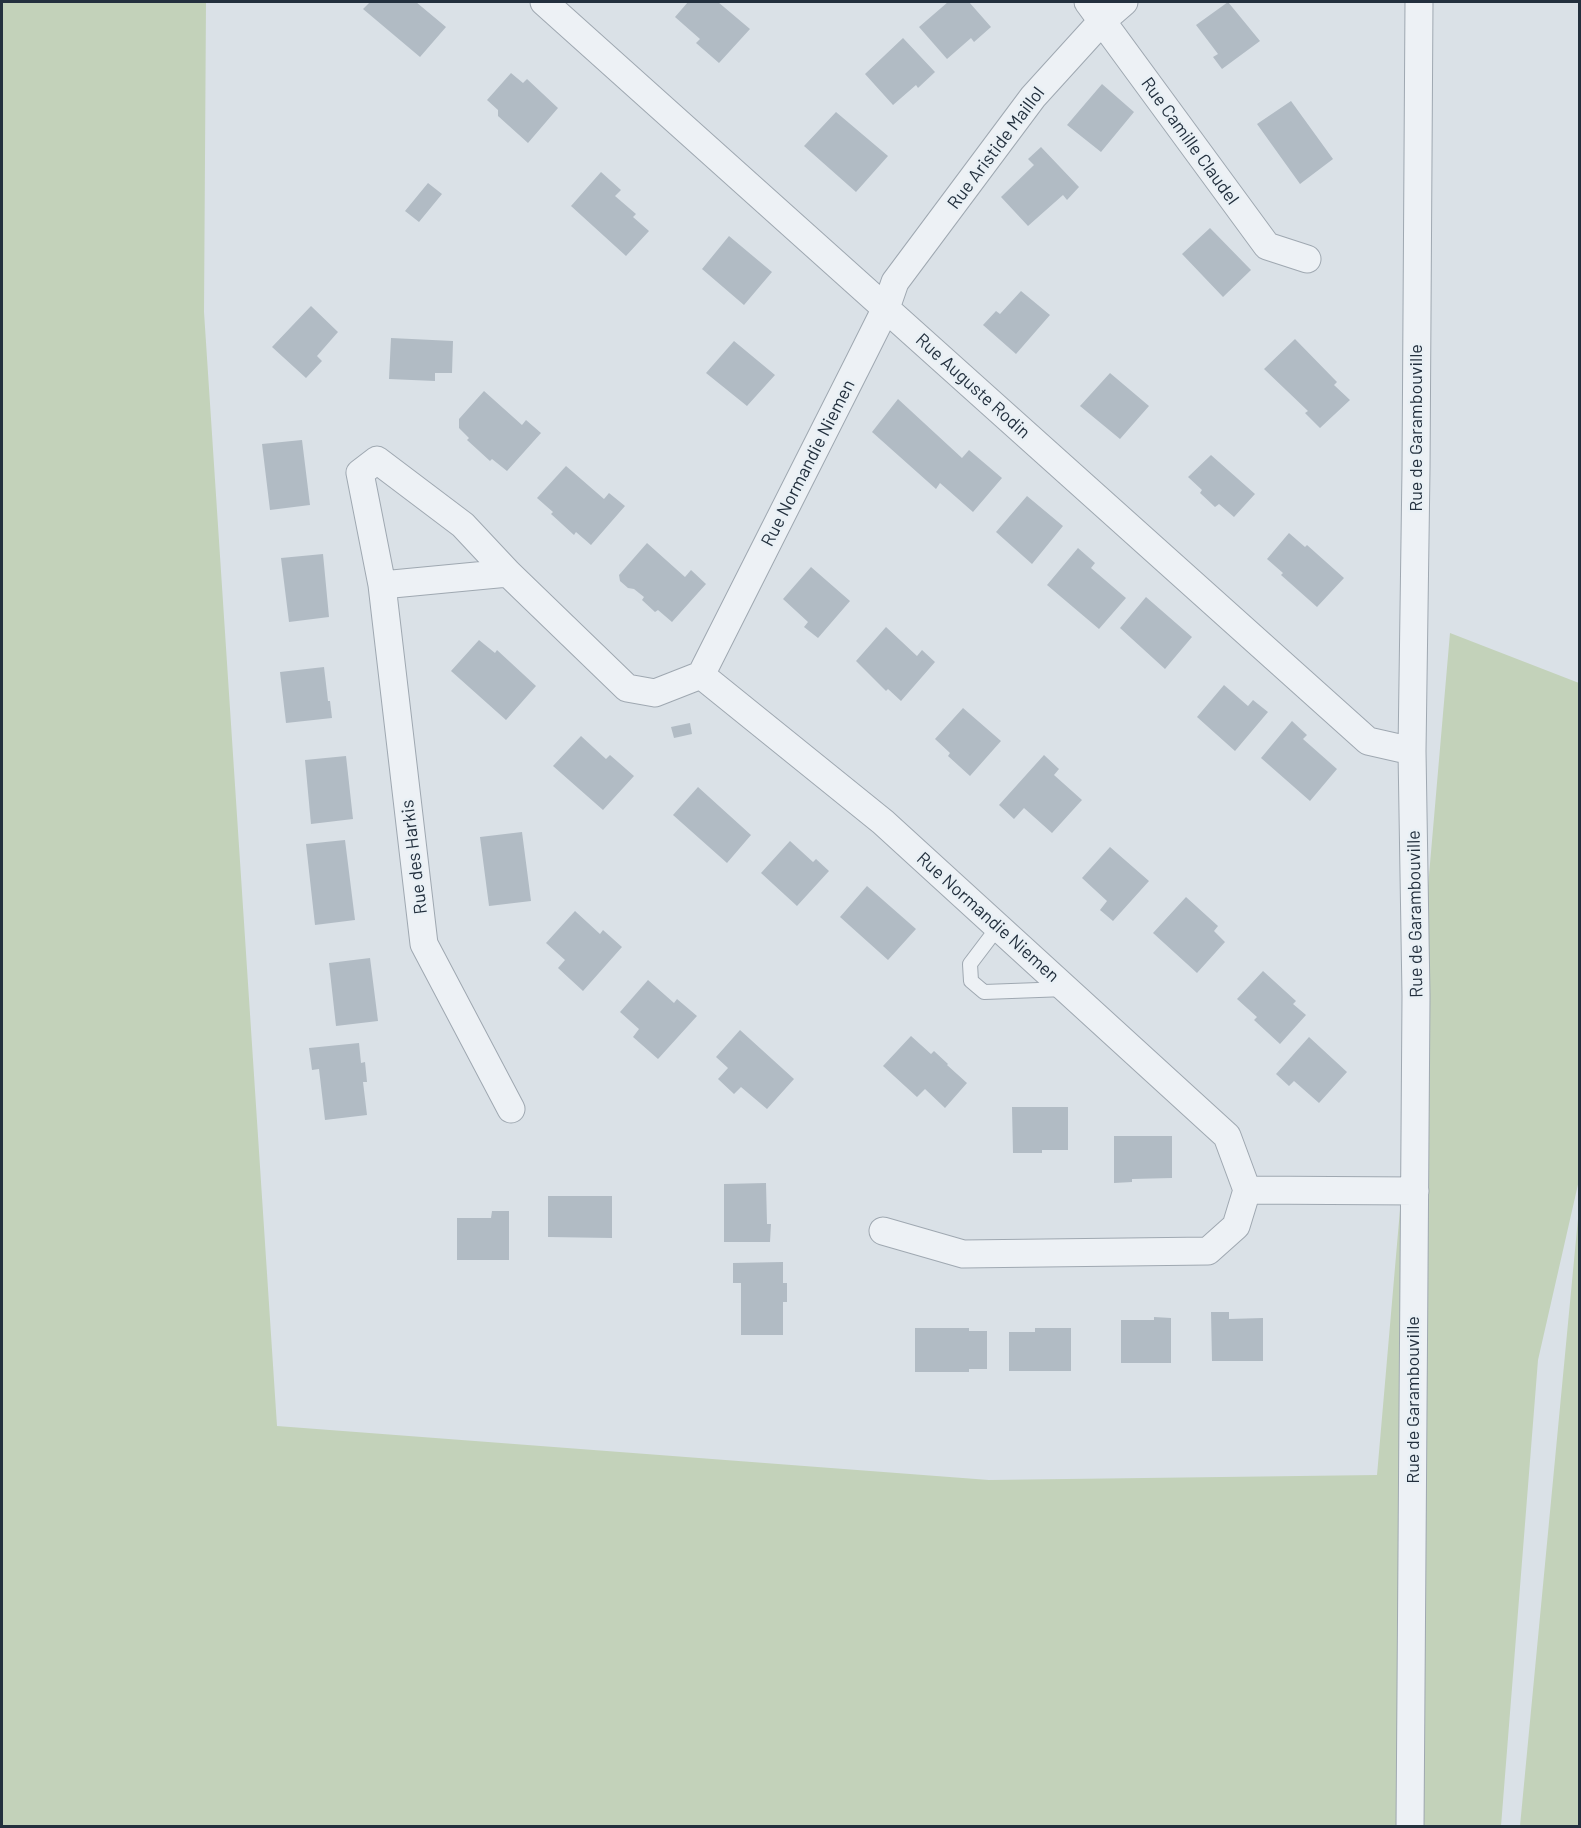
<!DOCTYPE html>
<html>
<head>
<meta charset="utf-8">
<style>
	body { margin:0 }
	#map { position:relative; width:1581px; height:1828px; overflow:hidden; background:#dae1e7; font-family:Barlow,sans-serif }
	canvas { display:block }
	.frame { position:absolute; inset:0; border:3px solid #23303e; pointer-events:none }
</style>
</head>
<body>
<div id="map">
<canvas width="1581" height="1828"></canvas>
<div class="frame"></div>
</div>
<script>
const ctx = document.querySelector('canvas').getContext('2d');
ctx.lineJoin = 'round';
function paint(path, color) {
  ctx.fillStyle = color;
  ctx.fill(path, 'evenodd');
}
function poly(rows) {
  const path = new Path2D();
  for (const r of rows) {
    path.moveTo(r[0], r[1]);
    for (let i = 2; i < r.length; i += 2) path.lineTo(r[i], r[i + 1]);
  }
  return path;
}
function strokePath(path, color, width, dash) {
  ctx.strokeStyle = color;
  ctx.lineWidth = width;
  ctx.lineCap = dash ? 'butt' : 'round';
  ctx.setLineDash(dash || []);
  ctx.stroke(path);
}
function drawText(font, color, halo, rows, align = 'center') {
  ctx.font = font + ' Barlow,sans-serif';
  ctx.lineWidth = 5;
  ctx.setLineDash([]);
  ctx.textBaseline = 'middle';
  ctx.strokeStyle = halo;
  ctx.fillStyle = color;
  for (const [text, x, y, turn = 0] of rows) {
    ctx.save();
    ctx.translate(x, y);
    ctx.rotate((+turn || 0) * Math.PI / 180);
    ctx.textAlign = isNaN(turn) ? turn : align;
    if (halo) ctx.strokeText(text, 0, 0);
    ctx.fillText(text, 0, 0);
    ctx.restore();
  }
}
paint(poly([
	[2,2,206,2,204,312,277,1426,989,1480,1377,1475,1450,633,1579,683,1579,1180,1538,1360,1501,1826,2,1826],
	[1579,1208,1579,1826,1520,1826]
]), '#c3d2ba');
paint(poly([
	[370,2,416,2,446,27,420,57,363,9],
	[688,2,718,2,750,29,719,63,696,43,700,39,675,17],
	[948,2,969,2,991,27,974,42,971,38,947,59,919,27],
	[1228,2,1260,41,1222,69,1213,57,1218,54,1196,25],
	[903,38,935,72,918,88,916,85,893,105,865,74],
	[511,73,523,83,527,79,558,108,528,143,498,116,498,110,487,100],
	[1102,84,1134,112,1101,152,1067,125],
	[1291,101,1333,159,1300,184,1257,124],
	[836,112,888,156,856,192,804,146],
	[1041,147,1079,187,1067,200,1063,195,1028,226,1001,197,1034,165,1028,159],
	[601,172,621,190,615,196,636,214,633,217,649,231,626,256,571,206],
	[428,183,442,194,419,222,405,211],
	[1210,228,1251,270,1223,297,1182,254],
	[729,236,772,272,744,305,702,269],
	[1021,291,1050,315,1016,354,983,325,996,311,1000,314],
	[311,306,338,332,317,356,322,361,306,378,272,347],
	[391,338,453,341,452,373,435,373,435,381,389,379],
	[1295,339,1337,382,1334,385,1350,400,1320,428,1305,413,1308,411,1264,369],
	[734,341,775,375,747,406,706,373],
	[1110,373,1149,406,1120,439,1080,406],
	[484,391,522,425,526,420,541,433,507,471,492,459,490,461,467,440,469,438,459,428,459,419],
	[898,399,962,458,969,450,1002,478,973,512,940,483,936,489,872,432],
	[302,440,310,505,270,510,262,444],
	[1211,455,1255,494,1234,517,1219,504,1215,507,1200,493,1202,490,1188,477],
	[566,466,604,499,609,493,625,506,591,545,576,532,574,535,551,514,553,512,537,498],
	[1027,496,1063,526,1032,564,996,532],
	[1289,533,1305,547,1307,545,1344,578,1317,607,1281,575,1283,573,1267,559],
	[647,543,685,577,691,570,706,584,672,622,658,610,655,612,642,600,644,597,634,589,628,588,620,581,619,575],
	[1078,548,1095,563,1091,568,1126,598,1099,629,1047,585],
	[323,554,329,617,289,622,281,558],
	[811,567,850,601,818,638,804,627,808,622,783,599],
	[1146,597,1192,637,1165,669,1120,628],
	[886,627,917,656,922,650,935,662,901,701,888,689,886,691,856,661],
	[479,640,495,653,497,650,536,686,506,720,451,671],
	[324,667,328,701,330,701,332,718,286,723,280,672],
	[1224,685,1248,706,1253,700,1268,712,1235,751,1197,717],
	[963,708,1001,741,970,776,948,756,950,753,935,739],
	[1292,721,1307,735,1303,739,1337,769,1310,801,1261,758],
	[690,723,692,734,674,738,671,727],
	[581,736,606,759,610,755,634,776,603,810,553,766],
	[1044,755,1059,769,1054,775,1082,800,1052,833,1024,808,1014,819,999,805],
	[346,756,353,819,311,824,305,760],
	[698,787,751,835,727,863,673,815],
	[522,832,531,901,489,906,480,837],
	[345,840,355,920,315,925,306,844],
	[790,841,813,862,816,859,829,871,797,906,761,873],
	[1110,847,1149,881,1113,921,1100,910,1107,901,1082,878],
	[867,886,916,929,888,960,840,917],
	[1186,897,1218,926,1214,931,1225,942,1197,973,1153,933],
	[575,911,600,934,603,930,622,947,583,991,558,968,565,960,546,943],
	[370,958,378,1021,336,1026,329,963],
	[1263,971,1296,1001,1293,1004,1306,1015,1280,1044,1254,1020,1257,1017,1237,999],
	[648,980,674,1003,677,999,697,1016,658,1059,633,1037,639,1029,620,1012],
	[740,1030,794,1079,767,1109,741,1087,734,1094,718,1079,728,1068,716,1057],
	[911,1036,931,1054,934,1051,948,1064,947,1065,967,1083,945,1108,925,1089,917,1097,883,1066],
	[1309,1037,1347,1072,1319,1103,1294,1081,1289,1086,1276,1074],
	[359,1043,361,1063,365,1062,367,1082,363,1082,367,1115,325,1120,319,1069,312,1070,309,1048],
	[1012,1107,1068,1107,1068,1150,1042,1150,1042,1153,1013,1153],
	[1114,1136,1172,1136,1172,1178,1132,1179,1132,1182,1114,1183],
	[766,1183,767,1224,771,1224,770,1242,724,1242,724,1184],
	[548,1196,612,1196,612,1238,548,1237],
	[492,1211,509,1211,509,1260,457,1260,457,1218,491,1218],
	[783,1262,783,1283,787,1283,787,1302,783,1302,783,1335,741,1335,741,1283,733,1283,733,1263],
	[1211,1312,1229,1312,1229,1319,1263,1318,1263,1361,1212,1361],
	[1154,1317,1171,1318,1171,1363,1121,1363,1121,1320,1154,1320],
	[915,1328,969,1328,969,1331,987,1331,987,1369,969,1369,969,1372,915,1372],
	[1035,1328,1071,1328,1071,1371,1009,1371,1009,1332,1035,1332]
]), '#b1bbc4');
const lane = poly([
	[998,927,970,964,971,981,984,992,1066,989]
]);
const street = poly([
	[544,2,1368,741,1412,751],
	[1088,2,1267,246,1307,259],
	[382,585,508,573],
	[701,675,883,822,1227,1136,1247,1190,1236,1226,1208,1251,963,1254,883,1231],
	[701,675,860,360,886,308,895,282,1033,97,1102,21,1124,2],
	[511,1109,424,944,382,585,360,473,377,460,463,525,508,573,627,688,655,693,701,675],
	[1247,1190,1415,1191],
	[1410,1826,1416,996,1412,751,1416,469,1419,2]
]);
strokePath(lane, '#9fa8b1', 16);
strokePath(street, '#9fa8b1', 29);
strokePath(lane, '#edf1f5', 14);
strokePath(street, '#edf1f5', 27);
drawText('18px', '#23303e', '#e9f0f5', [
	["Rue Camille Claudel",1190,141,54],
	["Rue Aristide Maillol",996,148,-53],
	["Rue Auguste Rodin",973,386,42],
	["Rue de Garambouville",1416,428,-90],
	["Rue Normandie Niemen",808,463,-63],
	["Rue des Harkis",414,857,-97],
	["Rue de Garambouville",1415,914,-91],
	["Rue Normandie Niemen",988,917,42],
	["Rue de Garambouville",1413,1400,-90]
]);
</script>
</body>
</html>
